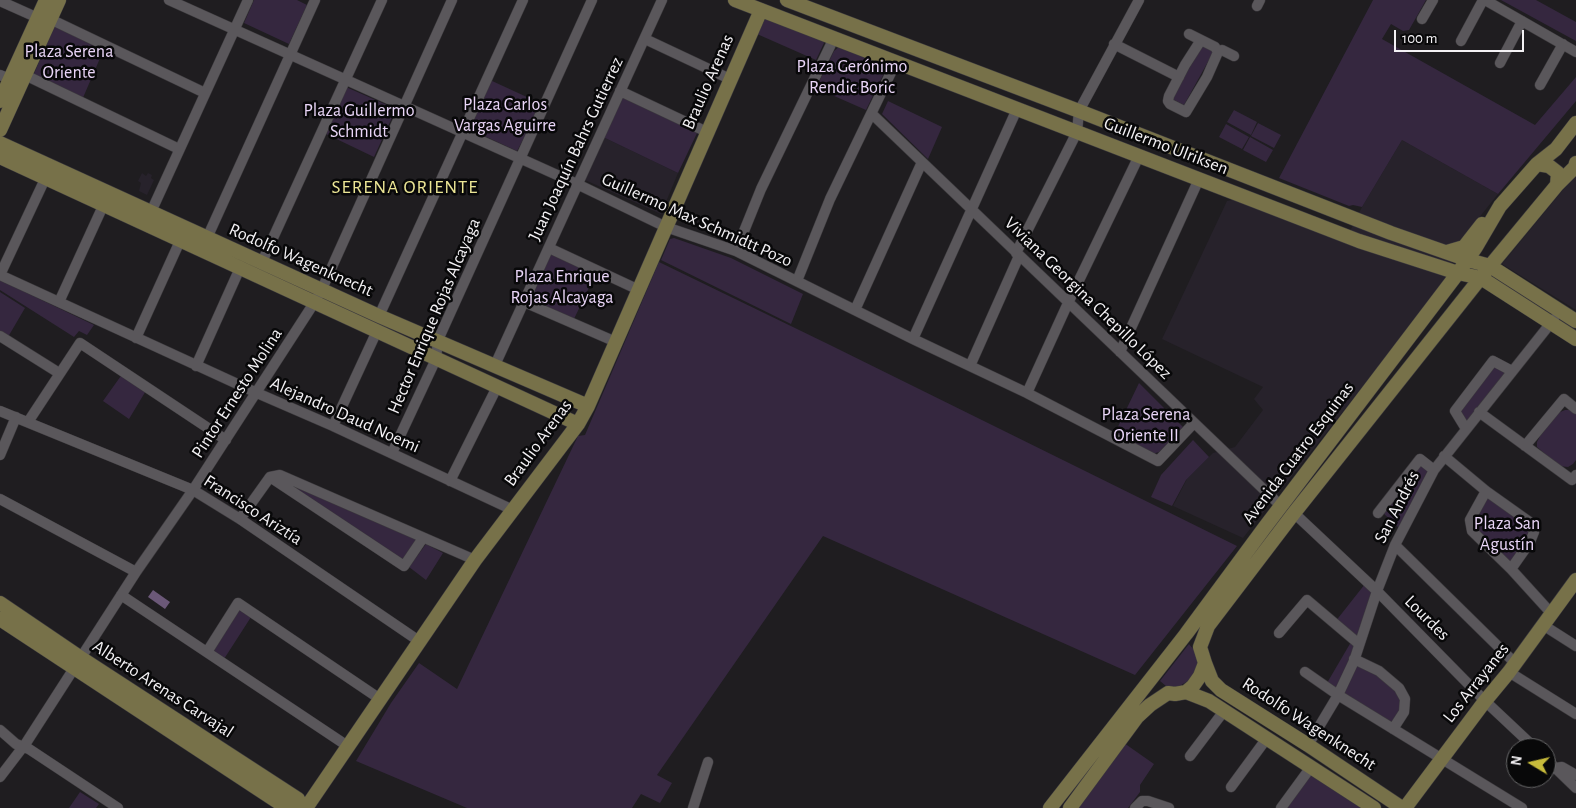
<!DOCTYPE html>
<html>
<head>
<meta charset="utf-8">
<style>
	body { margin:0 }
	#map { position:relative; width:1576px; height:808px; overflow:hidden; background:#1f1d20; font-family:"Alegreya Sans",sans-serif }
	canvas { display:block }
	.north { position:absolute; left:1506px; top:738px; width:50px; height:50px; box-sizing:border-box; background:#080809; border:1px solid #666667; border-radius:50%; rotate:279deg; font-size:14px; font-weight:700; line-height:20px; text-align:center; color:#f4f2f5 }
	.north::after { content:''; display:block; margin:auto; width:18px; height:22px; background:#c7bb3b; clip-path:polygon(50% 0,100% 100%,50% 72%,0 100%) }
	.scale { position:absolute; left:1394px; top:30px; width:130px; height:22px; box-sizing:border-box; border:2px solid #f4f2f5; border-top:0; padding-left:6px; font-size:15px; line-height:18px; white-space:nowrap; color:#f4f2f5; -webkit-text-stroke:4px #080809; paint-order:stroke }
</style>
</head>
<body>
<div id="map">
<canvas width="1576" height="808"></canvas>
<div class="north">N</div>
<div class="scale">100 m</div>
</div>
<script>
const ctx = document.querySelector('canvas').getContext('2d');
ctx.lineJoin = 'round';
function paint(path, color) {
  ctx.fillStyle = color;
  ctx.fill(path, 'evenodd');
}
function poly(rows) {
  const path = new Path2D();
  for (const r of rows) {
    path.moveTo(r[0], r[1]);
    for (let i = 2; i < r.length; i += 2) path.lineTo(r[i], r[i + 1]);
  }
  return path;
}
function strokePath(path, color, width, dash) {
  ctx.strokeStyle = color;
  ctx.lineWidth = width;
  ctx.lineCap = dash ? 'butt' : 'round';
  ctx.setLineDash(dash || []);
  ctx.stroke(path);
}
function drawText(font, color, halo, rows, align = 'center') {
  ctx.font = font + ' "Alegreya Sans",sans-serif';
  ctx.lineWidth = 5;
  ctx.setLineDash([]);
  ctx.textBaseline = 'middle';
  ctx.strokeStyle = halo;
  ctx.fillStyle = color;
  for (const [text, x, y, turn = 0] of rows) {
    ctx.save();
    ctx.translate(x, y);
    ctx.rotate((+turn || 0) * Math.PI / 180);
    ctx.textAlign = isNaN(turn) ? turn : align;
    if (halo) ctx.strokeText(text, 0, 0);
    ctx.fillText(text, 0, 0);
    ctx.restore();
  }
}
paint(poly([
	[603,137,678,173,661,214,585,180],
	[1402,140,1498,194,1458,244,1446,281,1243,538,1173,506,1187,479,1213,453,1235,447,1263,410,1254,399,1263,387,1162,339,1227,201,1237,199,1345,241,1362,207],
	[142,173,146,176,148,173,152,175,151,178,154,180,147,195,139,191,141,183,138,181],
	[1576,174,1576,310,1502,264]
]), '#27222b');
paint(poly([
	[254,0,297,0,307,5,289,44,244,23],
	[1373,0,1426,0,1409,30,1403,31,1391,24,1382,39,1535,125,1576,77,1576,101,1498,194,1402,140,1362,207,1353,205,1349,206,1279,178],
	[1501,0,1536,0,1576,22,1576,41],
	[765,19,822,39,824,43,816,60,757,34],
	[55,24,104,49,82,100,33,76],
	[1204,42,1215,49,1184,105,1172,99],
	[840,46,883,63,886,69,866,110,816,88,834,51],
	[490,80,542,104,517,151,469,129],
	[346,87,396,109,374,157,324,133],
	[622,96,698,131,678,173,603,137],
	[888,101,942,127,928,159,882,114],
	[1234,110,1257,122,1251,135,1227,122],
	[1258,123,1281,135,1274,148,1251,136],
	[1226,124,1249,137,1242,149,1219,137],
	[1250,137,1273,150,1266,162,1243,150],
	[674,238,731,258,803,294,791,324,661,260,670,239],
	[550,254,596,273,574,319,529,300],
	[659,262,830,345,1237,546,1135,675,823,536,657,775,672,783,660,803,641,794,632,808,467,808,356,761,391,703,419,663,457,689,578,436,585,435],
	[0,280,94,325,87,335,79,331,74,337,0,290],
	[0,292,25,308,8,337,0,333],
	[1493,363,1508,371,1466,426,1458,411],
	[123,373,147,389,129,419,103,401],
	[1139,383,1183,427,1159,452,1152,454,1113,437],
	[1565,410,1572,410,1576,414,1576,460,1573,464,1568,467,1559,466,1537,447,1537,442,1540,436,1558,413],
	[1193,440,1209,457,1186,480,1172,506,1151,497,1161,475],
	[1420,463,1430,471,1399,528,1382,512],
	[276,478,420,539,403,563],
	[1487,495,1529,525,1531,532,1511,565,1475,530,1473,521],
	[426,544,443,553,426,580,409,567],
	[1365,584,1375,592,1358,640,1335,622],
	[240,606,253,614,224,659,211,651],
	[1351,642,1355,645,1351,660,1337,690,1327,683],
	[1189,644,1198,655,1198,666,1191,679,1178,687,1166,686,1160,681],
	[1357,662,1377,673,1396,690,1402,699,1401,711,1392,724,1342,694],
	[1124,743,1154,764,1140,785,1140,792,1128,808,1074,808],
	[1310,774,1363,808,1284,808],
	[80,792,99,804,96,808,69,808]
]), '#35273f');
paint(poly([
	[153,590,170,602,165,609,148,597]
]), '#6b5878');
const street = poly([
	[169,0,577,184,666,227,736,251,913,339,1027,393,1158,461,1194,423],
	[1485,0,1576,52],
	[0,1,38,18],
	[1257,6,1260,0],
	[50,19,205,93],
	[1422,19,1433,0],
	[1189,34,1215,47,1218,52],
	[645,39,730,79],
	[1201,40,1185,65,1169,96,1168,101,1170,104,1186,112,1207,77,1218,52],
	[1461,41,1483,0],
	[1114,44,1179,77],
	[1218,52,1222,50,1234,56],
	[1500,63,1522,21],
	[0,75,10,79],
	[25,75,179,149],
	[1540,85,1563,44],
	[620,91,707,132],
	[872,114,1281,506],
	[151,212,248,0],
	[207,238,315,0],
	[549,248,639,290],
	[736,251,761,189,834,38],
	[1016,253,1077,132,1079,111,1139,0],
	[262,262,382,0],
	[0,275,257,393,333,426,513,510],
	[0,275,45,179],
	[797,281,830,199,896,62],
	[59,302,103,206],
	[524,302,616,342],
	[855,310,922,162],
	[379,316,523,0],
	[0,336,59,373],
	[136,338,180,241],
	[913,339,1017,109],
	[1120,352,1199,179],
	[495,365,662,0],
	[196,366,240,268],
	[970,366,1019,256],
	[1027,393,1068,303,1139,156],
	[0,411,193,490,240,519,419,641],
	[1479,412,1572,480,1576,475],
	[28,422,80,343,226,440],
	[333,426,377,331],
	[1466,429,1455,411,1493,361,1512,371],
	[1525,446,1564,399,1576,409],
	[392,453,436,359,438,340,592,0],
	[0,455,16,417],
	[1444,456,1486,491,1531,523,1534,532,1530,542,1511,569],
	[270,477,404,566,423,538],
	[450,481,497,387],
	[1486,491,1470,520,1472,531,1511,569,1551,613],
	[0,499,136,572],
	[1294,513,1377,591,1485,701,1535,748],
	[1378,513,1420,459,1434,470],
	[240,519,270,477,280,475,475,560],
	[1395,545,1515,663],
	[121,595,349,747],
	[1543,625,1576,646],
	[1279,633,1307,600,1359,644],
	[207,652,238,603,380,699],
	[1354,659,1379,671,1399,688,1405,699,1404,712,1393,729],
	[1305,672,1338,695,1522,808],
	[1509,672,1576,714],
	[0,730,16,744,29,749,118,808],
	[1308,745,1338,695,1354,661,1377,591,1395,545,1434,470,1554,319],
	[1190,756,1224,711],
	[1546,759,1576,788],
	[1556,768,1562,767,1576,775],
	[0,777,26,743,136,572,193,490,314,303,322,289,452,0],
	[1231,787,1267,738],
	[693,808,708,762],
	[1135,808,1142,801,1148,801,1169,808],
	[1281,808,1311,767]
]);
const secondary = poly([
	[735,0,1359,241,1458,273,1481,278,1576,339],
	[787,0,1079,111,1391,233,1468,260,1490,266,1576,321],
	[0,101,46,0],
	[0,130,59,0],
	[0,143,379,316,588,406],
	[0,157,578,424],
	[1537,164,1549,166,1558,173,1557,185],
	[1447,252,1464,247,1482,224],
	[0,603,81,658,298,799,301,808],
	[0,619,287,808],
	[1205,663,1212,681,1221,690,1308,745,1402,808],
	[1186,692,1209,701,1374,808],
	[306,808,475,560,578,424,588,406,761,10],
	[1050,808,1186,634,1265,527,1458,273,1476,247,1500,206,1537,164,1556,149,1576,123],
	[1070,808,1137,717,1150,705,1168,693,1175,694,1186,692,1193,686,1200,676,1205,663,1200,647,1208,626,1294,513,1490,266,1557,185,1575,167,1576,163],
	[1405,808,1485,701,1509,672,1576,580]
]);
strokePath(street, '#3d3b3e', 11);
strokePath(secondary, '#3d3b3e', 15);
strokePath(street, '#5a575b', 10);
strokePath(secondary, '#777149', 14);
drawText('18px', '#ead6f8', '#080809', [
	["Plaza Serena",69,52],
	["Oriente",69,73],
	["Plaza Gerónimo",852,67],
	["Rendic Boric",852,88],
	["Plaza Carlos",505,105],
	["Vargas Aguirre",505,126],
	["Plaza Guillermo",359,111],
	["Schmidt",359,132],
	["Plaza Enrique",562,277],
	["Rojas Alcayaga",562,298],
	["Plaza Serena",1146,415],
	["Oriente II",1146,436],
	["Plaza San",1507,524],
	["Agustín",1507,545]
]);
drawText('18px', '#f4f2f5', '#080809', [
	["Braulio Arenas",708,82,-66],
	["Guillermo Ulriksen",1166,146,21],
	["Juan Joaquín Bahrs Gutierrez",576,149,-65],
	["Guillermo Max Schmidtt Pozo",697,220,24],
	["Rodolfo Wagenknecht",301,260,24],
	["Viviana Georgina Chepillo López",1088,298,44],
	["Hector Enrique Rojas Alcayaga",434,316,-67],
	["Pintor Ernesto Molina",237,393,-57],
	["Alejandro Daud Noemi",345,415,24],
	["Braulio Arenas",538,443,-54],
	["Avenida Cuatro Esquinas",1298,453,-53],
	["San Andrés",1397,507,-63],
	["Francisco Ariztía",253,510,33],
	["Lourdes",1427,618,45],
	["Los Arrayanes",1476,683,-52],
	["Alberto Arenas Carvajal",163,689,33],
	["Rodolfo Wagenknecht",1309,724,33]
]);
ctx.letterSpacing = '1px';
drawText('19px', '#ebe595', '#080809', [
	["SERENA ORIENTE",405,187]
]);
ctx.letterSpacing = '0px';
</script>
</body>
</html>
